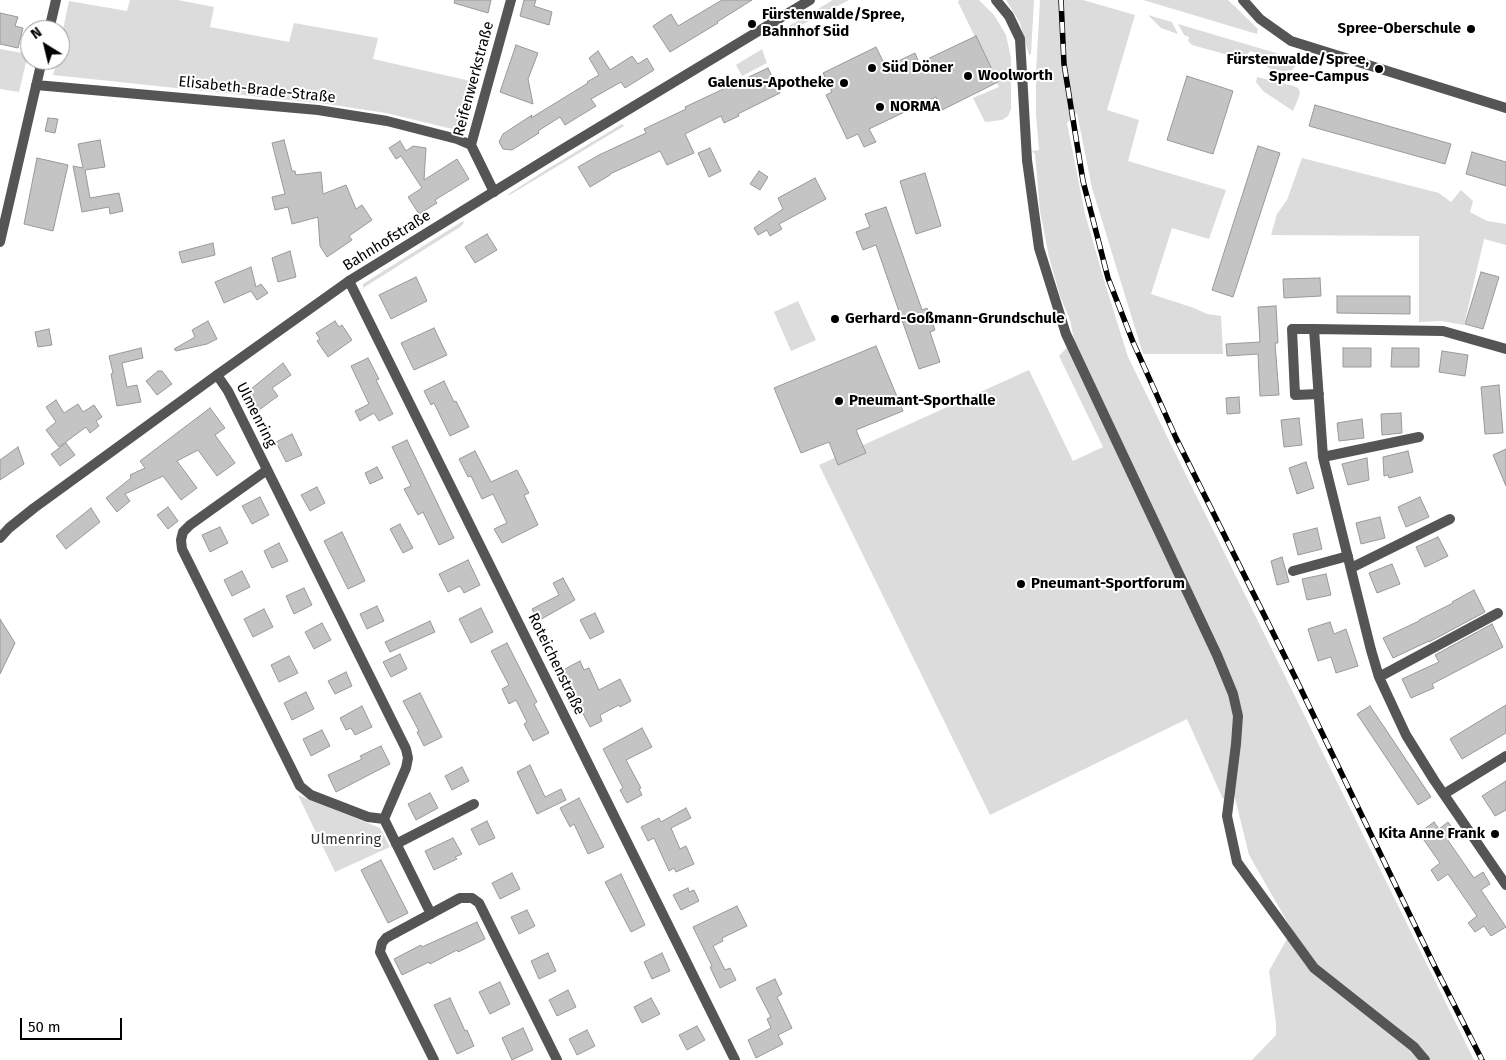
<!DOCTYPE html>
<html>
<head>
<meta charset="utf-8">
<style>
	body { margin:0 }
	#map { position:relative; width:1506px; height:1060px; overflow:hidden; background:#fff; font-family:"Fira Sans",sans-serif }
	canvas { display:block }
	.north { position:absolute; left:20px; top:20px; width:50px; height:50px; box-sizing:border-box; background:#fff; border:1px solid #999; border-radius:50%; rotate:324deg; font-size:14px; font-weight:700; line-height:20px; text-align:center; color:#000 }
	.north::after { content:''; display:block; margin:auto; width:18px; height:22px; background:#000; clip-path:polygon(50% 0,100% 100%,50% 72%,0 100%) }
	.scale { position:absolute; left:20px; top:1018px; width:102px; height:22px; box-sizing:border-box; border:2px solid #000; border-top:0; padding-left:6px; font-size:15px; line-height:18px; white-space:nowrap; color:#000; -webkit-text-stroke:4px #fff; paint-order:stroke }
</style>
</head>
<body>
<div id="map">
<canvas width="1506" height="1060"></canvas>
<div class="north">N</div>
<div class="scale">50 m</div>
</div>
<script>
const ctx = document.querySelector('canvas').getContext('2d');
ctx.lineJoin = 'round';
function paint(path, color) {
  ctx.fillStyle = color;
  ctx.fill(path, 'evenodd');
}
function poly(rows) {
  const path = new Path2D();
  for (const r of rows) {
    path.moveTo(r[0], r[1]);
    for (let i = 2; i < r.length; i += 2) path.lineTo(r[i], r[i + 1]);
  }
  return path;
}
function strokePath(path, color, width, dash) {
  ctx.strokeStyle = color;
  ctx.lineWidth = width;
  ctx.lineCap = dash ? 'butt' : 'round';
  ctx.setLineDash(dash || []);
  ctx.stroke(path);
}
function drawText(font, color, halo, rows, align = 'center') {
  ctx.font = font + ' "Fira Sans",sans-serif';
  ctx.lineWidth = 4;
  ctx.setLineDash([]);
  ctx.textBaseline = 'middle';
  ctx.strokeStyle = halo;
  ctx.fillStyle = color;
  for (const [text, x, y, turn = 0] of rows) {
    ctx.save();
    ctx.translate(x, y);
    ctx.rotate((+turn || 0) * Math.PI / 180);
    ctx.textAlign = isNaN(turn) ? turn : align;
    if (halo) ctx.strokeText(text, 0, 0);
    ctx.fillText(text, 0, 0);
    ctx.restore();
  }
}
paint(poly([
	[130,0,178,0,214,7,210,27,289,42,294,23,378,38,373,59,475,82,461,131,386,113,327,104,53,75,57,60,60,60,60,44,69,1,127,11],
	[833,0,849,0,779,37,777,33],
	[959,0,979,0,994,15,1006,35,1011,58,1011,109,1008,116,1002,120,985,122,973,98,999,87,958,2],
	[1006,0,1034,0,1031,54,1029,55,1020,23],
	[1040,0,1083,0,1135,15,1107,110,1139,120,1128,161,1226,190,1209,239,1172,228,1151,294,1194,308,1207,314,1221,316,1223,354,1143,354,1092,188,1077,113,1067,123,1085,214,1104,280,1128,357,1474,1060,1252,1060,1276,1035,1276,1023,1269,971,1292,930,1249,855,1233,790,1223,799,1187,719,990,815,819,465,1029,370,1073,461,1103,447,1059,356,1074,340,1070,320,1060,296,1049,257,1040,211,1035,154,1032,151,1039,150,1036,114,1036,73],
	[1143,0,1228,0,1258,29,1257,34],
	[1148,15,1172,22,1178,34,1161,28],
	[1178,24,1296,59,1298,60,1297,64,1292,70,1283,71,1268,68,1265,62,1266,57,1251,51,1249,52,1246,58,1243,59,1192,45,1188,41,1189,37,1184,35],
	[0,49,28,54,19,92,0,89],
	[762,49,767,63,742,76,736,65],
	[1257,77,1294,86,1299,89,1300,93,1298,99,1293,111,1263,91,1256,82],
	[622,124,624,126,508,196,510,193,549,168],
	[1302,158,1439,193,1451,202,1461,190,1473,201,1470,212,1487,221,1506,224,1506,245,1484,239,1464,325,1441,321,1419,322,1419,236,1271,235,1277,214,1287,200],
	[463,221,464,223,460,227,363,288,363,284],
	[798,301,816,340,791,351,774,312],
	[298,795,380,828,390,847,335,872]
]), '#dcdcdc');
const building = poly([
	[455,0,491,0,488,13,454,3,455,0],
	[524,0,536,0,534,6,552,12,549,25,520,16,524,0],
	[722,0,752,0,717,22,718,23,670,52,653,26,671,14,678,26,722,0],
	[0,13,18,17,15,26,23,28,18,48,0,44,0,13],
	[976,36,998,82,942,110,936,97,869,129,876,142,864,147,858,134,847,139,826,95,832,92,823,73,876,47,886,67,915,53,919,63,976,36],
	[516,45,538,53,528,79,533,104,500,92,516,45],
	[598,51,610,70,632,56,638,64,647,58,654,70,625,88,621,82,591,99,596,106,565,125,560,117,538,131,539,133,512,150,503,149,499,142,503,134,532,115,531,118,588,83,587,82,599,75,589,58,598,51],
	[768,68,780,93,738,114,739,116,724,123,721,116,685,134,694,153,667,165,660,151,610,174,610,175,590,187,578,167,599,155,646,133,644,129,686,109,685,107,768,68],
	[1187,76,1233,91,1213,154,1167,140,1187,76],
	[1315,105,1451,144,1445,164,1309,126,1315,105],
	[48,118,58,119,55,133,45,131,48,118],
	[100,140,105,167,85,170,90,198,119,193,123,211,110,214,109,207,82,212,73,166,83,168,78,144,100,140],
	[284,140,292,171,295,171,296,175,321,172,323,194,346,185,356,209,362,205,372,220,349,236,352,240,327,257,320,246,318,217,292,224,288,207,275,210,272,197,285,194,272,143,284,140],
	[400,141,406,151,413,146,426,148,424,180,457,159,469,179,435,200,437,203,419,214,408,197,422,188,401,156,396,159,389,148,400,141],
	[1258,146,1280,153,1233,297,1212,290,1258,146],
	[710,148,721,171,709,177,698,153,710,148],
	[1472,152,1506,162,1506,186,1466,174,1472,152],
	[37,158,68,165,53,231,24,224,37,158],
	[759,171,768,177,760,190,750,184,759,171],
	[925,173,941,226,916,234,900,181,925,173],
	[815,178,826,199,779,224,782,229,770,236,767,230,758,235,754,228,783,209,778,198,815,178],
	[886,207,922,310,927,308,935,330,930,332,940,362,919,369,876,245,863,250,856,232,870,227,865,214,886,207],
	[487,234,497,250,475,263,465,247,487,234],
	[213,243,215,255,182,263,179,252,213,243],
	[290,251,296,277,278,282,272,258,290,251],
	[251,267,256,287,261,284,268,293,257,300,251,291,224,303,215,282,251,267],
	[1481,272,1499,277,1483,329,1465,324,1481,272],
	[416,277,427,301,391,319,379,295,416,277],
	[1320,278,1321,296,1284,298,1283,279,1320,278],
	[1337,296,1410,296,1410,314,1337,313,1337,296],
	[1276,306,1278,343,1275,343,1279,395,1260,396,1258,354,1227,356,1226,344,1260,342,1258,307,1276,306],
	[208,321,217,339,207,344,176,351,174,349,195,337,192,330,208,321],
	[335,321,339,327,342,325,352,340,328,357,317,341,320,339,316,333,335,321],
	[434,328,447,355,414,370,401,343,434,328],
	[49,329,52,345,38,347,35,332,49,329],
	[876,346,903,411,856,430,866,453,838,465,829,442,801,453,774,388,876,346],
	[141,348,143,358,122,363,127,387,137,385,141,402,117,406,111,374,113,373,109,356,141,348],
	[1343,348,1371,348,1371,367,1343,367,1343,348],
	[1392,348,1419,348,1419,367,1391,367,1392,348],
	[1442,351,1468,355,1465,376,1439,372,1442,351],
	[368,358,379,379,376,380,393,414,379,421,374,413,360,421,355,411,369,404,351,366,368,358],
	[283,363,291,375,272,388,278,396,259,410,246,393,283,363],
	[158,371,162,371,172,384,157,395,146,381,158,371],
	[444,381,454,402,456,401,469,427,450,436,434,403,431,405,424,391,444,381],
	[1499,385,1503,433,1485,434,1481,387,1499,385],
	[1239,397,1240,413,1227,414,1226,398,1239,397],
	[56,400,64,413,78,404,83,412,94,405,102,417,96,421,99,426,90,433,86,427,59,447,46,430,56,422,46,407,56,400],
	[210,408,225,428,215,435,235,463,217,476,198,450,177,461,197,488,181,500,163,476,125,494,130,501,117,512,106,498,131,478,130,475,145,468,140,461,210,408],
	[1401,413,1402,433,1382,435,1381,414,1401,413],
	[1299,418,1302,445,1284,447,1281,420,1299,418],
	[1362,419,1364,438,1339,441,1337,423,1362,419],
	[292,434,302,455,286,462,276,442,292,434],
	[407,440,454,538,439,545,423,512,418,515,404,489,411,486,392,447,407,440],
	[66,443,75,455,60,466,51,454,66,443],
	[18,447,24,464,0,480,0,460,18,447],
	[1506,449,1506,486,1493,455,1506,449],
	[475,451,491,482,517,470,529,493,524,495,538,525,502,543,494,529,507,523,493,494,482,499,471,476,468,477,459,459,475,451],
	[1408,451,1413,472,1389,478,1388,475,1384,476,1383,457,1408,451],
	[1367,458,1369,480,1348,485,1342,464,1367,458],
	[1306,462,1314,488,1297,494,1289,468,1306,462],
	[377,467,383,478,370,484,365,473,377,467],
	[317,487,325,503,310,511,301,495,317,487],
	[260,497,269,515,252,524,242,506,260,497],
	[1420,497,1429,517,1406,527,1398,507,1420,497],
	[168,507,178,521,168,529,157,515,168,507],
	[91,508,100,522,66,549,56,536,91,508],
	[1380,517,1385,538,1361,544,1356,523,1380,517],
	[400,524,413,548,403,553,390,529,400,524],
	[220,527,228,543,210,552,202,535,220,527],
	[1317,528,1322,549,1298,555,1293,534,1317,528],
	[342,532,365,581,348,589,324,541,342,532],
	[1438,537,1448,556,1425,567,1416,547,1438,537],
	[279,543,288,561,272,568,264,551,279,543],
	[1282,557,1289,582,1277,585,1271,561,1282,557],
	[468,560,480,585,464,593,460,586,448,592,439,574,468,560],
	[1392,564,1400,584,1377,593,1369,573,1392,564],
	[242,571,250,587,232,596,224,580,242,571],
	[1326,574,1331,595,1307,600,1302,579,1326,574],
	[563,578,575,600,538,621,532,609,559,595,553,583,563,578],
	[304,588,312,605,294,614,286,596,304,588],
	[1474,590,1485,612,1429,642,1429,641,1393,658,1383,638,1419,621,1419,620,1453,603,1452,602,1474,590],
	[377,606,384,621,367,629,360,614,377,606],
	[481,608,493,632,471,643,459,619,481,608],
	[264,609,273,627,253,637,244,619,264,609],
	[595,613,604,632,590,639,580,620,595,613],
	[0,619,15,643,0,674,0,619],
	[430,621,435,632,390,652,385,642,430,621],
	[1330,622,1334,634,1346,629,1358,666,1336,673,1331,657,1318,661,1308,629,1330,622],
	[322,623,331,640,314,649,305,632,322,623],
	[1492,624,1503,647,1432,684,1434,688,1411,698,1402,679,1439,662,1435,655,1492,624],
	[507,643,537,702,534,704,549,733,533,741,524,724,527,722,516,700,509,704,502,689,509,685,491,651,507,643],
	[400,654,407,669,391,677,383,662,400,654],
	[289,656,298,673,279,682,271,665,289,656],
	[580,661,584,670,589,668,599,690,620,679,631,701,620,707,619,705,600,715,602,721,590,727,565,679,567,678,563,670,580,661],
	[346,672,352,686,335,694,328,681,346,672],
	[306,692,314,709,292,720,284,703,306,692],
	[420,693,442,737,424,746,417,732,419,731,403,701,420,693],
	[1506,705,1506,733,1462,759,1450,739,1506,705],
	[362,706,372,727,355,735,351,728,346,730,340,718,362,706],
	[1370,706,1431,797,1418,805,1357,714,1370,706],
	[642,728,652,747,626,760,641,788,639,789,642,795,627,803,620,790,623,788,603,749,642,728],
	[322,730,330,746,311,756,303,739,322,730],
	[381,746,390,764,336,792,328,775,362,759,360,756,381,746],
	[530,765,545,797,561,789,566,800,537,814,517,772,530,765],
	[462,767,469,781,452,790,445,776,462,767],
	[1506,781,1506,810,1495,816,1482,796,1506,781],
	[430,793,438,808,416,820,408,804,430,793],
	[579,798,604,847,588,854,574,824,570,827,560,808,579,798],
	[686,808,691,818,671,828,680,849,686,846,694,864,676,872,674,868,669,871,654,838,648,841,641,827,659,818,661,822,686,808],
	[487,821,495,838,479,845,471,829,487,821],
	[1434,822,1439,829,1448,822,1456,833,1447,839,1474,878,1483,872,1490,884,1481,890,1506,927,1491,936,1484,926,1475,932,1468,923,1477,916,1448,874,1438,881,1431,870,1440,863,1419,833,1434,822],
	[453,838,462,854,455,857,457,859,434,870,425,851,453,838],
	[381,860,408,913,388,923,361,870,381,860],
	[512,873,520,889,500,899,492,883,512,873],
	[621,874,645,925,631,932,605,882,621,874],
	[688,888,689,892,694,890,699,901,681,910,673,895,688,888],
	[737,906,747,926,722,938,723,941,713,946,725,970,730,968,736,980,720,988,710,967,712,966,693,927,737,906],
	[527,910,535,926,519,934,511,917,527,910],
	[477,922,485,939,458,952,457,950,430,964,429,962,402,975,394,959,421,945,422,947,477,922],
	[548,953,556,971,539,979,531,961,548,953],
	[662,953,670,971,652,979,644,962,662,953],
	[775,979,782,994,777,997,792,1028,778,1035,783,1044,756,1058,748,1040,771,1028,767,1019,771,1017,756,988,775,979],
	[500,982,510,1004,490,1014,479,992,500,982],
	[568,990,576,1007,557,1016,549,1000,568,990],
	[450,998,465,1031,467,1030,474,1046,457,1054,434,1005,450,998],
	[651,998,660,1014,642,1023,634,1007,651,998],
	[697,1026,705,1040,687,1050,679,1035,697,1026],
	[523,1028,533,1050,512,1060,502,1038,523,1028],
	[587,1030,595,1046,577,1055,569,1039,587,1030]
]);
paint(building, '#c4c4c4');
strokePath(building, '#999', 1);
strokePath(poly([
	[1027,160,1039,248,1066,334,1217,655,1233,694,1238,716,1236,744,1227,816,1237,862,1314,968,1414,1047,1425,1060]
]), '#555', 10);
strokePath(poly([
	[996,0,1009,16,1020,39,1027,160],
	[1243,0,1260,19,1291,41,1506,108],
	[49,30,56,0],
	[36,85,318,110,387,121,457,139,471,145],
	[494,192,471,145,511,0],
	[0,242,42,60],
	[349,281,735,1060],
	[1314,329,1292,329,1295,395,1319,394],
	[1506,349,1443,331,1314,329,1323,457,1371,650,1379,677,1406,735,1434,780,1506,885],
	[217,375,228,391,406,749,408,758,406,768,384,819],
	[1323,457,1419,437],
	[267,470,190,525,183,532,181,540,182,549,300,786,311,795,368,817,384,819],
	[1351,568,1450,519],
	[1293,571,1348,556],
	[1379,677,1498,613],
	[1444,794,1506,756],
	[384,819,431,914],
	[396,844,474,804],
	[434,1060,380,952,382,943,386,938,460,898,472,898,479,903,557,1060]
]), '#555', 10);
strokePath(poly([
	[0,538,9,528,34,508,217,375,349,281,558,152,810,0]
]), '#555', 10);
const rail = poly([
	[1061,0,1064,64,1083,181,1108,278,1133,342,1176,438,1295,677,1434,965,1482,1060]
]);
strokePath(rail, '#000', 5.5);
strokePath(rail, '#fff', 4, [11]);
for (const [x, y, r, color] of [
	[752,24,5,"#000"],
	[1471,29,5,"#000"],
	[872,68,5,"#000"],
	[1379,69,5,"#000"],
	[968,76,5,"#000"],
	[844,83,5,"#000"],
	[880,107,5,"#000"],
	[835,319,5,"#000"],
	[839,401,5,"#000"],
	[1021,584,5,"#000"],
	[1495,834,5,"#000"]
]) {
  const dot = new Path2D();
  dot.arc(x, y, r, 0, 2 * Math.PI);
  ctx.fillStyle = color;
  ctx.fill(dot);
  strokePath(dot, '#fff', 2);
}
drawText('bold 15px', '#000', '#fff', [
	["Fürstenwalde/Spree,",762,15],
	["Bahnhof Süd",762,32],
	["Spree-Oberschule",1461,29,"right"],
	["Fürstenwalde/Spree,",1369,60,"right"],
	["Spree-Campus",1369,77,"right"],
	["Süd Döner",882,68],
	["Woolworth",978,76],
	["Galenus-Apotheke",834,83,"right"],
	["NORMA",890,107],
	["Gerhard-Goßmann-Grundschule",845,319],
	["Pneumant-Sporthalle",849,401],
	["Pneumant-Sportforum",1031,584],
	["Kita Anne Frank",1485,834,"right"]
], 'left');
drawText('15px', '#000', '#fff', [
	["Reifenwerkstraße",474,79,-75],
	["Elisabeth-Brade-Straße",257,90,6],
	["Bahnhofstraße",387,241,-32],
	["Ulmenring",256,415,63],
	["Roteichenstraße",556,664,64]
]);
drawText('15px', '#333', '#fff', [
	["Ulmenring",346,840]
]);
</script>
</body>
</html>
